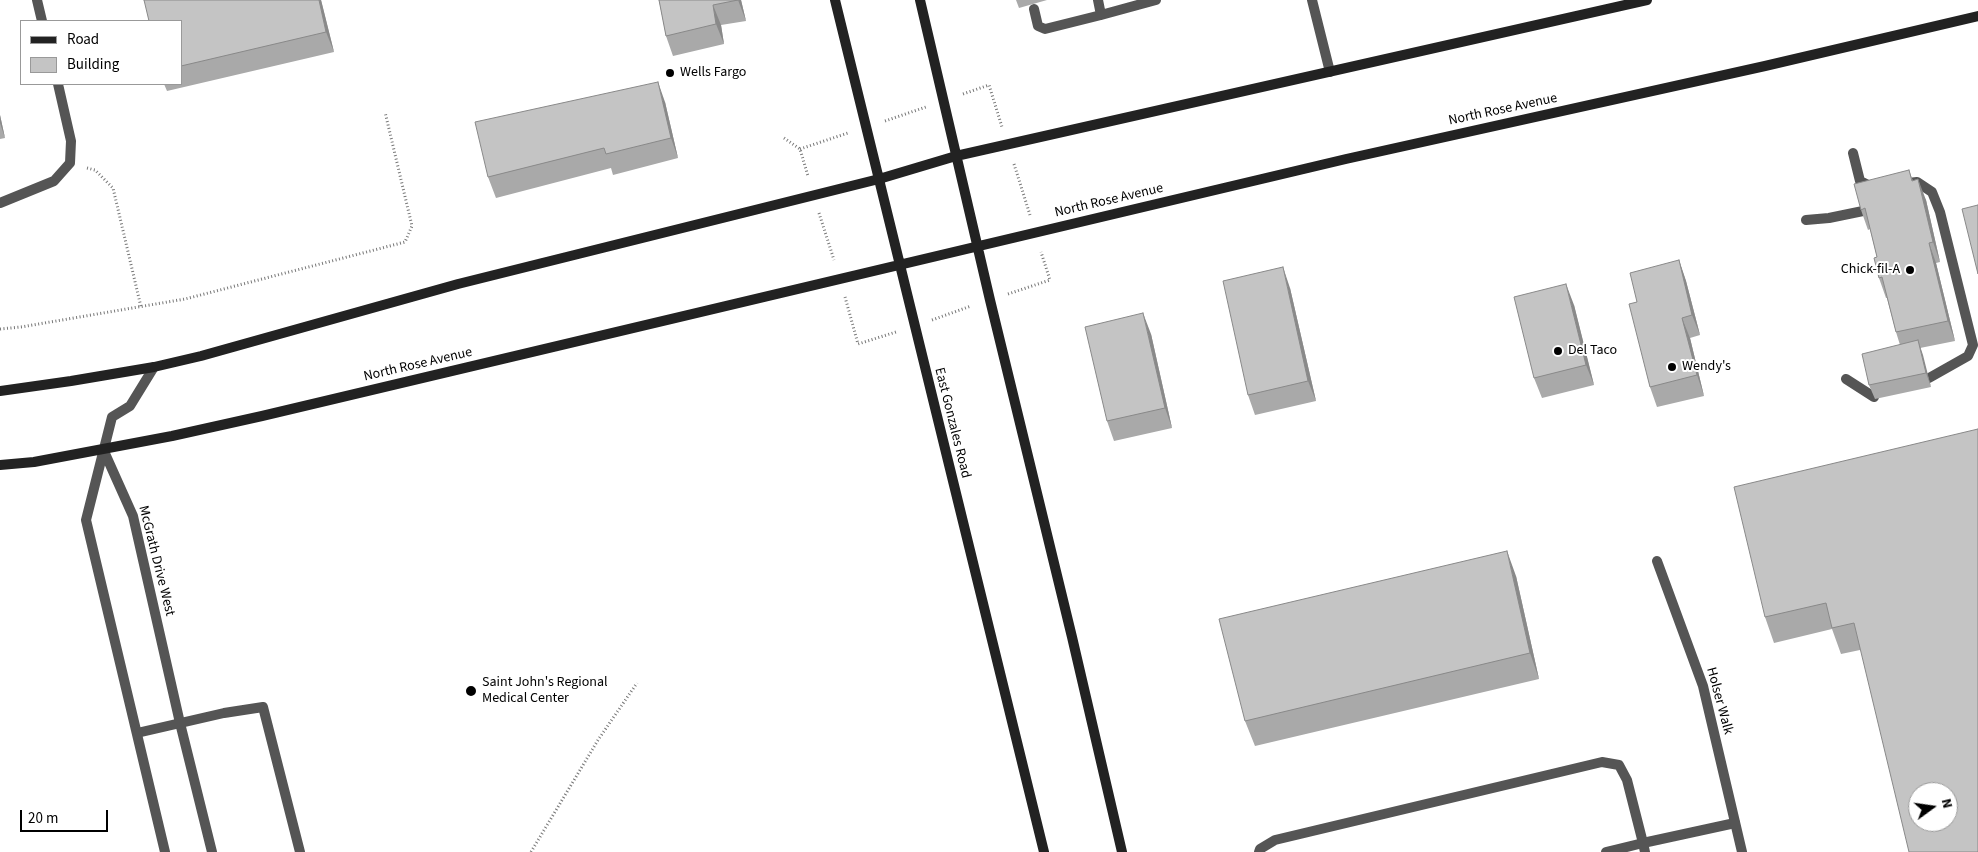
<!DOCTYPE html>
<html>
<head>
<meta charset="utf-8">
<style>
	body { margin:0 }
	#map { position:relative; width:1978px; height:852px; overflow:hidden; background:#fff; font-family:"Source Sans 3",sans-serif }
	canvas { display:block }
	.legend { position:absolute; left:20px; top:20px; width:162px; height:65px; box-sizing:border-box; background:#fff; border:1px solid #999; margin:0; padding:6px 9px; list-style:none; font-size:15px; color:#000 }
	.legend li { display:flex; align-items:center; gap:10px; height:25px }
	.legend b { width:25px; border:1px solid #999 }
	.north { position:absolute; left:1908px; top:782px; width:50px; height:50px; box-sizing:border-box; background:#fff; border:1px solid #999; border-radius:50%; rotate:76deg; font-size:14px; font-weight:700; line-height:20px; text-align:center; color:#000 }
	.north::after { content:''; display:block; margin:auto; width:18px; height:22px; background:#000; clip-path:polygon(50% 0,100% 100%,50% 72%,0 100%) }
	.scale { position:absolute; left:20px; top:810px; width:88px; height:22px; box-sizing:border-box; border:2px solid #000; border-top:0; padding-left:6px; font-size:15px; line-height:18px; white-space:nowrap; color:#000; -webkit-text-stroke:4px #fff; paint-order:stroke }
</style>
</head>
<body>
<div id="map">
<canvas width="1978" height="852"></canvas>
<ul class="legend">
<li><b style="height:6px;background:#222"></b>Road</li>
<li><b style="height:14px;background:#c4c4c4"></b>Building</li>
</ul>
<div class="north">N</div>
<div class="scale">20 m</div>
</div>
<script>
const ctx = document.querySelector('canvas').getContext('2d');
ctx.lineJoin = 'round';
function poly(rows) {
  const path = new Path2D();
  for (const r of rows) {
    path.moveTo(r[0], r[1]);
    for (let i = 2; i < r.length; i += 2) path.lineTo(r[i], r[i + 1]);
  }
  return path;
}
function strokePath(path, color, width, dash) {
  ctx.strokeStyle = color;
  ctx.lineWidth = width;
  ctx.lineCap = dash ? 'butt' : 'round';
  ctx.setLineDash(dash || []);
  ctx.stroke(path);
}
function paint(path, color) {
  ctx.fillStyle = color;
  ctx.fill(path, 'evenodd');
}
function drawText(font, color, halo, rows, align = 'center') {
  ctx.font = font + ' "Source Sans 3",sans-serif';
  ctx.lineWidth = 4;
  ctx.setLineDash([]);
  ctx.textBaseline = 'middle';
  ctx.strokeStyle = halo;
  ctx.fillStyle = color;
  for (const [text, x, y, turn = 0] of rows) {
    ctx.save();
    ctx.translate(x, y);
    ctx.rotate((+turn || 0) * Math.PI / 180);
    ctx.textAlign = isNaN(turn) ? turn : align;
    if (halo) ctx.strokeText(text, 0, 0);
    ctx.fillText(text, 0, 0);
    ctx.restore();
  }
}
strokePath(poly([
	[963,94,989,85,1002,127],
	[885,121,926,107],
	[784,138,800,149,808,176],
	[800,149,848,133],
	[1014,164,1030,215],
	[87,168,95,170,113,188,141,307],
	[819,213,834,260],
	[1008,294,1050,280,1041,252],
	[845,297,858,344,896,332],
	[932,320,971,306],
	[0,329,21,327,185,299,405,242,412,226,385,112],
	[531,852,598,740,637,683]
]), '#777', 3, [1, 2.5]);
strokePath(poly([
	[1098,0,1101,15,1156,0],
	[1312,0,1330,72],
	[1034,9,1038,26,1045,29,1101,15],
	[1853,153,1860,181,1872,187],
	[1908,183,1917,182,1932,192,1940,212,1973,345,1968,356,1929,378],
	[1806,220,1829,218,1863,211],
	[154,367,130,406,112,417,86,520,165,852],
	[1846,379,1874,397],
	[103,449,133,516,180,723,212,852],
	[137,733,224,713,263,707,300,852],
	[1259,852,1260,849,1275,840,1602,762,1619,765,1627,780,1643,843,1735,823],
	[1606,852,1643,843,1645,852]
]), '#555', 10);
strokePath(poly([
	[37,0,42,21],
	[0,203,54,181,70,163,71,141,58,84],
	[1657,561,1703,686,1742,852]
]), '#555', 10);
strokePath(poly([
	[835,0,1044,852],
	[920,0,990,300,1072,637,1122,852],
	[0,391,71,381,154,367,201,356,458,284,879,179,956,156,1647,0],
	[0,465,34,462,172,436,262,416,1346,159,1765,66,1978,16]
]), '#222', 10);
paint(poly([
	[321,0,334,52,167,91,164,84,181,84,181,21],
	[659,0,741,0,746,21,721,25,724,44,673,56,666,36],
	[1016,0,1047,0,1019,8],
	[665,102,678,158,613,175,611,168,496,198,488,177],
	[0,115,5,138,0,139],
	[1909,170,1913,181,1926,200,1940,262,1936,263,1955,341,1920,348,1931,387,1875,399,1869,385,1900,345,1896,332,1887,298,1886,298,1879,278,1877,257,1870,229,1868,230,1861,210],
	[1679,260,1686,281,1700,335,1690,338,1704,396,1657,407,1650,387,1637,302],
	[1290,288,1316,401,1255,415,1248,395],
	[1574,305,1594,385,1542,398,1534,378],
	[1151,334,1172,428,1114,441,1107,421],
	[1978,429,1860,650,1841,654,1832,629,1774,643,1765,617],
	[1516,576,1539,679,1255,746,1245,721]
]), '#a9a9a9');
paint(poly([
	[319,0,321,0,334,52,326,32],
	[738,0,741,0,746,21],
	[713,5,721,25,724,44,716,24],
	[658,82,665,102,678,158,671,138],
	[0,115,5,138,0,123],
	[1918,179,1926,200,1940,262,1933,242],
	[1929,243,1936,263,1955,341,1948,321],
	[1679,260,1686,281,1700,335,1692,315],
	[1283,267,1290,288,1316,401,1308,381],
	[1566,284,1574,305,1594,385,1586,365],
	[1143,313,1151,334,1172,428,1165,408],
	[1682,318,1690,338,1704,396,1697,375],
	[1918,340,1923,355,1931,387,1926,373],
	[1507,551,1516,576,1539,679,1530,653]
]), '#898989');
const building = poly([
	[144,0,319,0,326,32,181,66,181,21,149,21,144,0],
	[659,0,738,0,713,5,716,24,666,36,659,0],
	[658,82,671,138,606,154,604,148,488,177,475,122,658,82],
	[1909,170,1912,181,1918,179,1933,242,1929,243,1948,321,1896,332,1882,277,1879,278,1874,258,1877,257,1865,208,1861,210,1854,184,1909,170],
	[1978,205,1978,274,1962,209,1978,205],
	[1679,260,1692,315,1682,318,1697,375,1650,387,1629,304,1637,302,1630,273,1679,260],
	[1283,267,1308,381,1248,395,1223,281,1283,267],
	[1566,284,1586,365,1534,378,1514,297,1566,284],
	[1143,313,1165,408,1107,421,1085,327,1143,313],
	[1918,340,1926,373,1869,385,1862,354,1918,340],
	[1978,429,1978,852,1909,852,1854,623,1832,628,1826,603,1765,617,1734,487,1978,429],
	[1918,792,1948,792,1948,822,1918,822,1918,792],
	[1507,551,1530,653,1245,721,1219,619,1507,551]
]);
paint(building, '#c4c4c4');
strokePath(building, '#898989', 1);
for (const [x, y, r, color] of [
	[670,73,5,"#000"],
	[1910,270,5,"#000"],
	[1558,351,5,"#000"],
	[1672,367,5,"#000"],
	[471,691,6,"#000"]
]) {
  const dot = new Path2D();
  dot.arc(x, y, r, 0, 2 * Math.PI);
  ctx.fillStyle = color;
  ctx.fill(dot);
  strokePath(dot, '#fff', 2);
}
drawText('14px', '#000', '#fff', [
	["Wells Fargo",680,73],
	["Chick-fil-A",1900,270,"right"],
	["Del Taco",1568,351],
	["Wendy's",1682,367],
	["Saint John's Regional",482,683],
	["Medical Center",482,699]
], 'left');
drawText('14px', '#000', '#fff', [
	["North Rose Avenue",1503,110,-12],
	["North Rose Avenue",1109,201,-13],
	["North Rose Avenue",418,365,-13],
	["East Gonzales Road",952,423,76],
	["McGrath Drive West",156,561,76],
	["Holser Walk",1719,701,75]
]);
</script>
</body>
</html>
